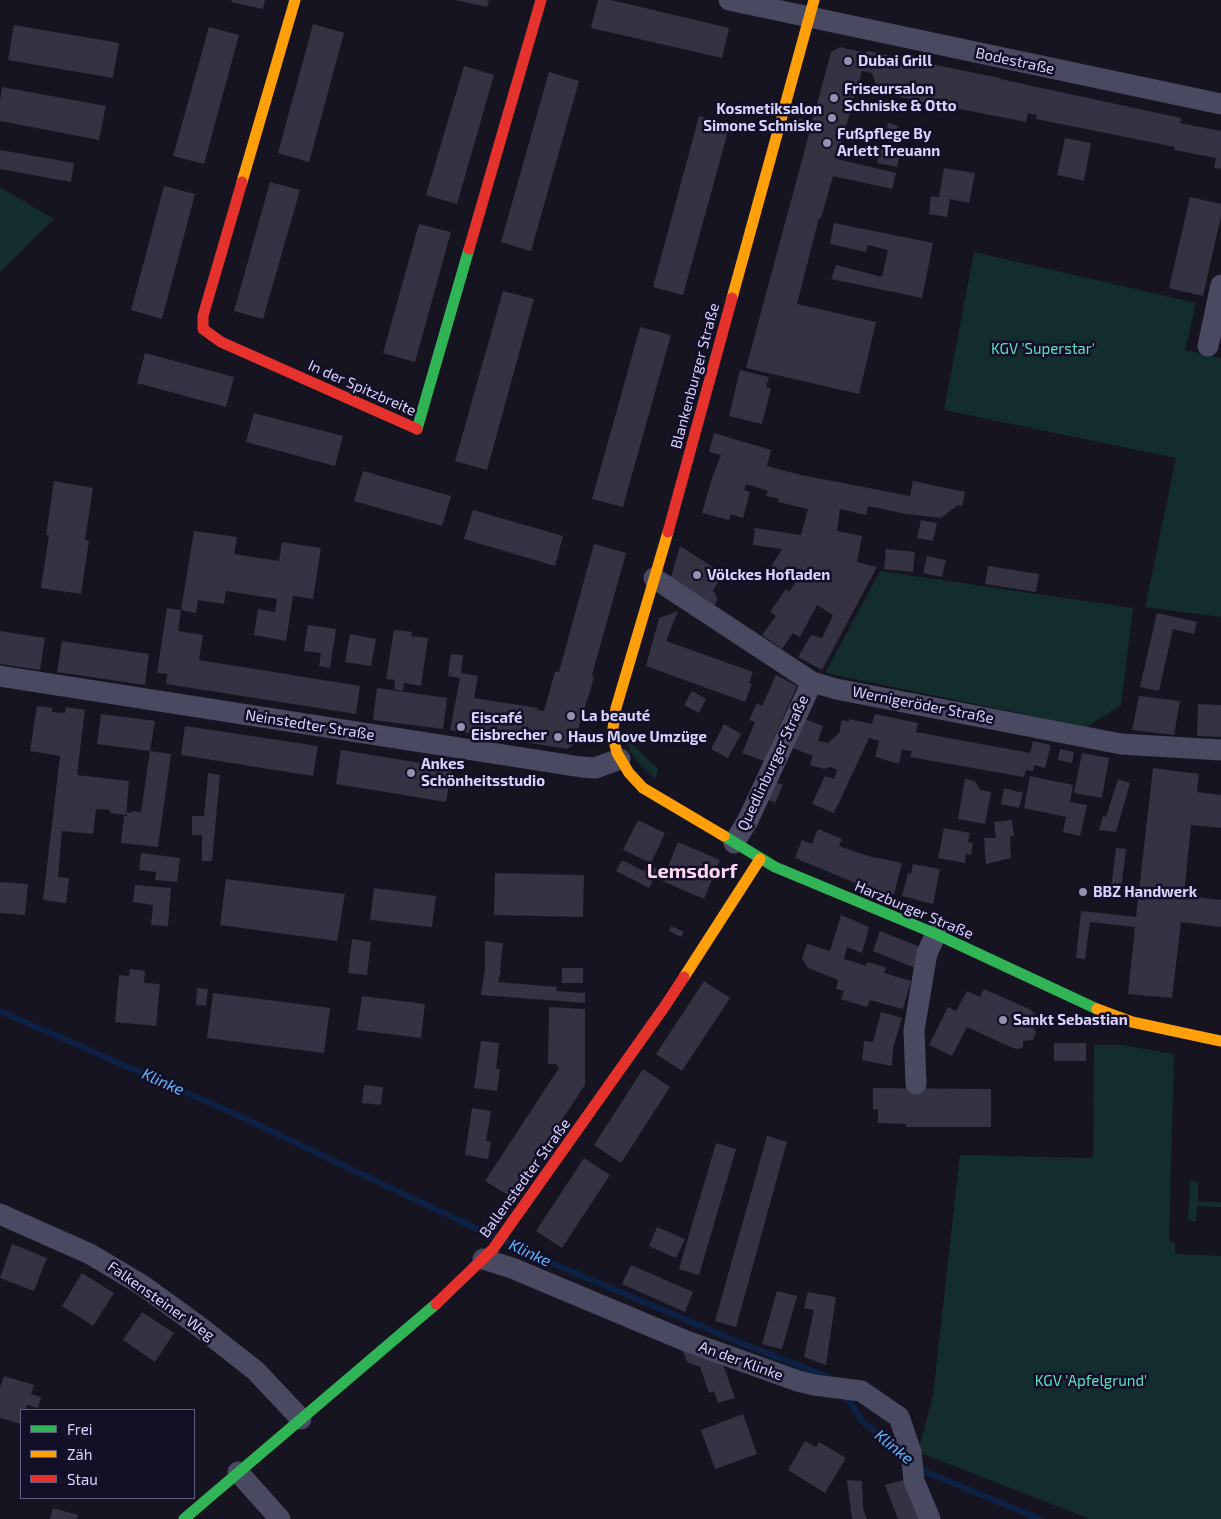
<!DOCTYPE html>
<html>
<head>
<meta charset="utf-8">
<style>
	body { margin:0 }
	#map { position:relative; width:1221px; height:1519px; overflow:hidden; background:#161421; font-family:"Exo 2",sans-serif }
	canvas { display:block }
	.legend { position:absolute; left:20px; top:1409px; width:175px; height:90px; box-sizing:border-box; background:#130f26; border:1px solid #625e7d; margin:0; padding:6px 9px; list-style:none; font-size:15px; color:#d9d4ff }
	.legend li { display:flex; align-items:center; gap:10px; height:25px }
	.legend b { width:25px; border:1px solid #625e7d }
</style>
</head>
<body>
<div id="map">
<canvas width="1221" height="1519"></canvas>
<ul class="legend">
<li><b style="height:6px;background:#30b455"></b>Frei</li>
<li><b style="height:6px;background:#ff9f0a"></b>Zäh</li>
<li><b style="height:6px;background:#e5322d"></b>Stau</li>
</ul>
</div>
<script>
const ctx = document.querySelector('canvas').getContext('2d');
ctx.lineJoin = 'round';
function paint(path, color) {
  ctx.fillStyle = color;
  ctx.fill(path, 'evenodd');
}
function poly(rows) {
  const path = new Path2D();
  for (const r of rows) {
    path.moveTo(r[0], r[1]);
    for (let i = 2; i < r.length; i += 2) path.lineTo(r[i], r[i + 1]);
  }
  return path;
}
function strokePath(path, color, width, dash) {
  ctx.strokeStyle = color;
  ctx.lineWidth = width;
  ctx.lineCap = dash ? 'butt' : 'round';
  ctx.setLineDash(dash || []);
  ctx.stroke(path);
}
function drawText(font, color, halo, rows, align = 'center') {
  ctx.font = font + ' "Exo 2",sans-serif';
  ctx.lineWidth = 5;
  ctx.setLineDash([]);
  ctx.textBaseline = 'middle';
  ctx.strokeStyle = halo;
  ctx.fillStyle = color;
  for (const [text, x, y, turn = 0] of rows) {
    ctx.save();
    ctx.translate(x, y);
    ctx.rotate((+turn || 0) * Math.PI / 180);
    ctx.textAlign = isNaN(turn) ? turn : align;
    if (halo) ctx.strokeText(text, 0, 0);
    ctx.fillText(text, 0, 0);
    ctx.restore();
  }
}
paint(poly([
	[0,187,54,219,0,272],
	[974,252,1196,303,1185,350,1221,358,1221,617,1145,607,1176,458,944,410],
	[880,571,1133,608,1121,705,1087,727,825,673],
	[626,738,658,769,656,779,641,766,630,751],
	[1094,1045,1122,1045,1174,1054,1169,1241,1175,1243,1175,1254,1221,1256,1221,1519,1090,1519,918,1452,933,1396,960,1155,1093,1158],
	[1192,1181,1198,1182,1198,1202,1221,1202,1221,1207,1197,1206,1196,1222,1188,1220,1190,1183]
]), '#132c2d');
strokePath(poly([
	[0,1011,235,1114,494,1237],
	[506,1242,542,1259,746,1345,826,1376,831,1382],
	[843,1394,851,1403,861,1420,906,1457],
	[918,1467,922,1470,1039,1519]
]), '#0d2144', 6);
paint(poly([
	[232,0,265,0,263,9,231,2],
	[455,0,489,0,487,7],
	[598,0,611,0,729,28,722,58,591,28],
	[313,24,344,33,309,162,278,153],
	[14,25,119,43,113,78,8,60],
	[209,27,239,35,204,164,173,156],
	[840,47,866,53,867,51,1000,78,1000,79,1181,118,1180,123,1221,131,1221,169,1214,168,1216,158,1174,150,1175,147,1036,119,1037,115,1028,113,1026,122,879,93,872,73,862,71,837,159,896,173,892,189,833,176,821,218,819,218,797,304,876,322,859,394,746,368,831,52],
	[464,66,494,75,457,204,426,195],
	[549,72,579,81,531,251,501,242],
	[2,87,106,106,99,140,0,121,0,101],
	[699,116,730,124,683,295,653,287],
	[795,118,802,119,799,132,792,130],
	[888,123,898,126,894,143,884,140],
	[1065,138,1091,143,1084,181,1057,175],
	[881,144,901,149,897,167,877,163],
	[0,150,74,163,71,182,0,169],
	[944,168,975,173,969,203,950,199,947,217,929,214,931,196,939,197],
	[270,182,300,190,263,319,234,311],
	[164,186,195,194,162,319,131,310],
	[1190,197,1221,204,1221,216,1203,296,1169,288],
	[834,223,933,243,922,298,831,279,836,265,882,277,888,250,868,245,866,252,830,244],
	[419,224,451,232,415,362,383,353],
	[503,291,534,299,487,470,455,461],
	[640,327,671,335,623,507,592,499],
	[145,353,234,377,226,407,137,383],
	[740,370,769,377,766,387,771,388,762,424,729,416],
	[254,413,343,436,335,466,246,442],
	[714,433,771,450,767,466,801,475,910,496,913,481,965,492,962,506,958,505,941,518,906,514,868,506,866,515,840,509,837,531,862,536,857,562,877,567,822,670,798,657,811,635,822,638,833,615,817,605,800,637,793,633,782,649,762,635,776,616,770,612,786,589,789,592,798,578,807,583,815,572,793,568,792,577,767,573,782,549,753,545,755,528,801,535,808,509,778,502,779,499,766,496,768,491,746,484,744,490,750,492,743,518,731,514,729,520,702,513,713,475,721,455,709,452],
	[363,471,451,496,442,526,354,501],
	[54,481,93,488,85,540,89,541,81,594,41,588,49,535,46,535],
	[473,510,563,536,555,566,464,539],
	[921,520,937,523,933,541,917,538],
	[194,531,237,537,234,554,279,561,282,542,321,548,313,599,293,596,286,641,254,635,258,609,275,612,277,599,226,591,224,604,198,600,196,613,181,610],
	[594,544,626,553,592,675,594,678,573,745,567,749,450,730,460,678,448,676,451,654,463,655,461,673,478,676,474,698,538,708,537,710,544,711,555,672,559,672],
	[680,546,724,574,713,590,717,598,715,606,671,577],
	[886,549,915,552,913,572,884,569],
	[927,556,946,560,942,577,923,573],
	[988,566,1039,574,1036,592,985,584],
	[167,608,181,610,178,631,203,635,199,660,360,686,356,714,166,684,167,674,157,673],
	[678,611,666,641,753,672,749,683,752,684,745,702,646,666,659,618],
	[1157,613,1197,622,1194,634,1173,629,1159,691,1140,687],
	[308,625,336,629,330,668,319,666,321,653,304,651],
	[394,630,412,632,411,636,428,638,421,686,404,683,403,691,394,689,395,680,386,679],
	[0,631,45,638,40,670,0,664],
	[350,634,376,639,371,666,345,662],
	[62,641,149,654,145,685,57,672],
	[776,675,797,686,764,761,742,753,755,722,749,720,757,703,762,706],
	[377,688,447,698,443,729,373,720],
	[692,691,706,699,699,713,684,705],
	[1139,696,1180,701,1174,735,1132,730],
	[1198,704,1221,705,1221,737,1197,736],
	[37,706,53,708,52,712,65,713,66,707,85,710,77,775,129,781,126,815,110,813,110,810,96,809,93,834,62,831,58,877,69,878,66,903,43,900,60,756,30,751],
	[101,714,155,721,150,751,97,744],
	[875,714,918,723,916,732,1030,753,1033,741,1051,745,1045,768,1034,765,1033,771,1026,770,1024,777,910,757,912,751,902,750,899,764,875,757,879,741,869,738,834,813,812,804,825,776,834,779,837,770,831,767,824,769,810,765,813,756,790,747,802,718,823,726,818,741,828,743,839,733,842,720,849,722,849,719,872,724],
	[724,724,741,734,728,758,711,749],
	[185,726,318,746,313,776,181,755],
	[1060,749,1074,752,1072,763,1058,760],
	[341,750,452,768,446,802,336,784],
	[150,751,171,754,158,847,121,843,124,816,127,816,127,812,132,813,132,811,141,812],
	[1082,753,1109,758,1102,798,1074,793],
	[1153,768,1199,774,1197,792,1221,795,1221,828,1191,825,1184,896,1221,900,1221,927,1181,922,1172,998,1128,994,1135,927,1090,922,1085,959,1076,958,1081,911,1136,917],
	[208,773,220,775,212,861,202,861,202,835,192,835,192,816,204,816],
	[1030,776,1073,785,1070,802,1087,805,1080,836,1063,832,1066,817,1024,808],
	[965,779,975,781,980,790,991,792,985,824,958,819],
	[1118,779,1130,783,1116,832,1099,830,1103,816,1106,817],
	[774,782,783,785,775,803,767,799],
	[1004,788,1023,793,1019,808,1001,804],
	[638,820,665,833,651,863,623,850],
	[1012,820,1014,836,1010,836,1011,858,986,864,984,838,996,838,994,822],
	[944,828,970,833,968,842,973,843,971,855,966,854,965,863,938,858],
	[818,829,842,839,839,846,868,856,902,863,894,894,889,895,860,887,860,885,795,858,802,840,812,844],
	[678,842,720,860,704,899,662,881],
	[1116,848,1126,849,1121,890,1111,889],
	[141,853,180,858,177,882,155,880,156,872,139,870],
	[622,860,644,871,647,864,659,870,649,888,616,871],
	[913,864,940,869,933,904,902,896,908,873,911,874],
	[495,873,584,875,583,917,494,915],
	[226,879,345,894,337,941,220,925],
	[0,882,28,884,25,915,0,913],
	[135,885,171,888,168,926,151,925,153,905,133,902],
	[374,888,436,896,432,927,370,920],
	[841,915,869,927,862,953,847,947,844,959,866,966,867,962,886,967,884,973,911,981,903,1009,870,1000,867,1007,841,999,844,991,836,989,838,980,808,968,802,959,807,944,830,951],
	[671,926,684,932,681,937,669,931],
	[880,931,920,947,915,968,873,951],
	[352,939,371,942,367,975,348,973],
	[485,941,503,943,500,970,501,971,498,982,557,987,556,991,585,993,585,1003,481,995,485,969],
	[562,968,583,968,583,983,562,983],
	[130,969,145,971,144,983,160,984,156,1026,115,1022,119,975,129,976],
	[704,981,730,998,682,1071,656,1054],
	[197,988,208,989,206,1006,196,1005],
	[984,989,1031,1010,1036,1015,1035,1021,1031,1024,1036,1032,1033,1040,1023,1041,1023,1046,1020,1049,1013,1048,967,1027,952,1056,929,1045,948,1007,956,1011,967,991,980,997],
	[213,993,330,1008,324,1053,207,1038],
	[362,996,425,1004,421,1038,357,1030],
	[549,1007,585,1009,585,1085,511,1197,485,1181,559,1068,556,1064,548,1064],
	[881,1012,902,1018,893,1048,892,1066,862,1060,864,1041,873,1042],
	[481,1041,499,1043,496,1069,500,1069,497,1091,474,1088],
	[1054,1043,1086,1043,1086,1061,1054,1061],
	[643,1069,670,1087,621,1163,594,1145],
	[364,1085,383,1087,381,1105,362,1103],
	[873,1088,991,1089,991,1127,906,1127,906,1124,878,1123,878,1109,873,1110],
	[472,1108,491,1111,486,1141,491,1142,488,1159,465,1155],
	[767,1136,787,1142,736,1327,715,1321],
	[716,1143,736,1149,699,1275,679,1269],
	[584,1158,610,1175,562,1248,536,1231],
	[657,1227,685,1239,676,1258,649,1246],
	[12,1244,47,1258,34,1291,0,1278],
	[631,1265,693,1292,685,1312,622,1284],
	[82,1273,114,1293,93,1326,62,1306],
	[777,1291,797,1296,782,1349,762,1344],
	[808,1292,836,1297,826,1365,804,1357,814,1310,804,1308],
	[142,1312,174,1333,155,1362,123,1340],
	[680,1344,721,1359,735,1398,718,1403,714,1391,709,1393,700,1367,687,1362],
	[4,1376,34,1385,31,1394,41,1397,38,1408,27,1405,25,1410,21,1410,21,1424,0,1418,0,1388],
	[743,1414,757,1454,715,1469,701,1430],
	[805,1441,816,1447,819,1442,846,1458,825,1493,788,1470],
	[847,1480,862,1481,863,1508,867,1519,852,1519],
	[903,1480,913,1491,924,1519,898,1519,885,1485],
	[53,1508,78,1515,77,1519,50,1519]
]), '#343243');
strokePath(poly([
	[729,0,1221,104],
	[1208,346,1221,285],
	[654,578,812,682,836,689,1121,744,1221,750],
	[0,676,581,767,595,768,620,759],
	[734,843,748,820,812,682],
	[916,1084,914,1030,927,953,936,934],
	[0,1214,90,1254,142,1285,196,1324,256,1371,301,1419],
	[483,1259,512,1268,686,1341,798,1381,814,1385,861,1391,899,1417,911,1452,914,1481,930,1519],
	[238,1472,280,1519]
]), '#4a4962', 21);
strokePath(poly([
	[417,429,469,249],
	[724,836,775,867,936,934,1097,1009],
	[184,1519,436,1304]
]), '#30b455', 11);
strokePath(poly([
	[242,182,295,0],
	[732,298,814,0],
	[668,532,616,708,613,728,614,741,617,753,629,773,643,788,724,836],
	[684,977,760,859],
	[1097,1009,1132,1022,1221,1041]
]), '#ff9f0a', 11);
strokePath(poly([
	[242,182,203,316,203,329,221,342,417,429],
	[469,249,541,0],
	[668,532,732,298],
	[436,1304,493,1249,665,1006,684,977]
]), '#e5322d', 11);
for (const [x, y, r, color] of [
	[848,61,5,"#9591b1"],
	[834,98,5,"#9591b1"],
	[832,118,5,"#9591b1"],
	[827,143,5,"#9591b1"],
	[697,575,5,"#9591b1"],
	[571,716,5,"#9591b1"],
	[461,727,5,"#9591b1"],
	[558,737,5,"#9591b1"],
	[411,773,5,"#9591b1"],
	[1083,892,5,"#9591b1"],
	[1003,1020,5,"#9591b1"]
]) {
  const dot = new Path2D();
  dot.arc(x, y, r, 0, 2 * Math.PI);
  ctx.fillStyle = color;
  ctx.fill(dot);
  strokePath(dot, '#130f26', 2);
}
drawText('bold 15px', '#d9d4ff', '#130f26', [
	["Dubai Grill",858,61],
	["Friseursalon",844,89],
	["Schniske & Otto",844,106],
	["Kosmetiksalon",822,109,"right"],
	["Simone Schniske",822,126,"right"],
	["Fußpflege By",837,134],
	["Arlett Treuann",837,151],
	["Völckes Hofladen",707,575],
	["La beauté",581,716],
	["Eiscafé",471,718],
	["Eisbrecher",471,735],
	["Haus Move Umzüge",568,737],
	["Ankes",421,764],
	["Schönheitsstudio",421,781],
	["BBZ Handwerk",1093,892],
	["Sankt Sebastian",1013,1020]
], 'left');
drawText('15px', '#d9d4ff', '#130f26', [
	["Bodestraße",1015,61,12],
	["Blankenburger Straße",695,376,-75],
	["In der Spitzbreite",362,388,24],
	["Wernigeröder Straße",923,705,11],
	["Neinstedter Straße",310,725,9],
	["Quedlinburger Straße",773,763,-65],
	["Harzburger Straße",914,910,23],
	["Ballenstedter Straße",525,1178,-54],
	["Falkensteiner Weg",161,1301,35],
	["An der Klinke",741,1361,20]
]);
drawText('15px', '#5fe0c0', '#130f26', [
	["KGV 'Superstar'",1043,349],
	["KGV 'Apfelgrund'",1091,1381]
]);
drawText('italic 16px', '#62b6ff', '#130f26', [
	["Klinke",163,1082,24],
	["Klinke",530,1253,25],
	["Klinke",894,1447,39]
]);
drawText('bold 20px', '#ffd6f0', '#130f26', [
	["Lemsdorf",692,871]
]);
</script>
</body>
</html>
